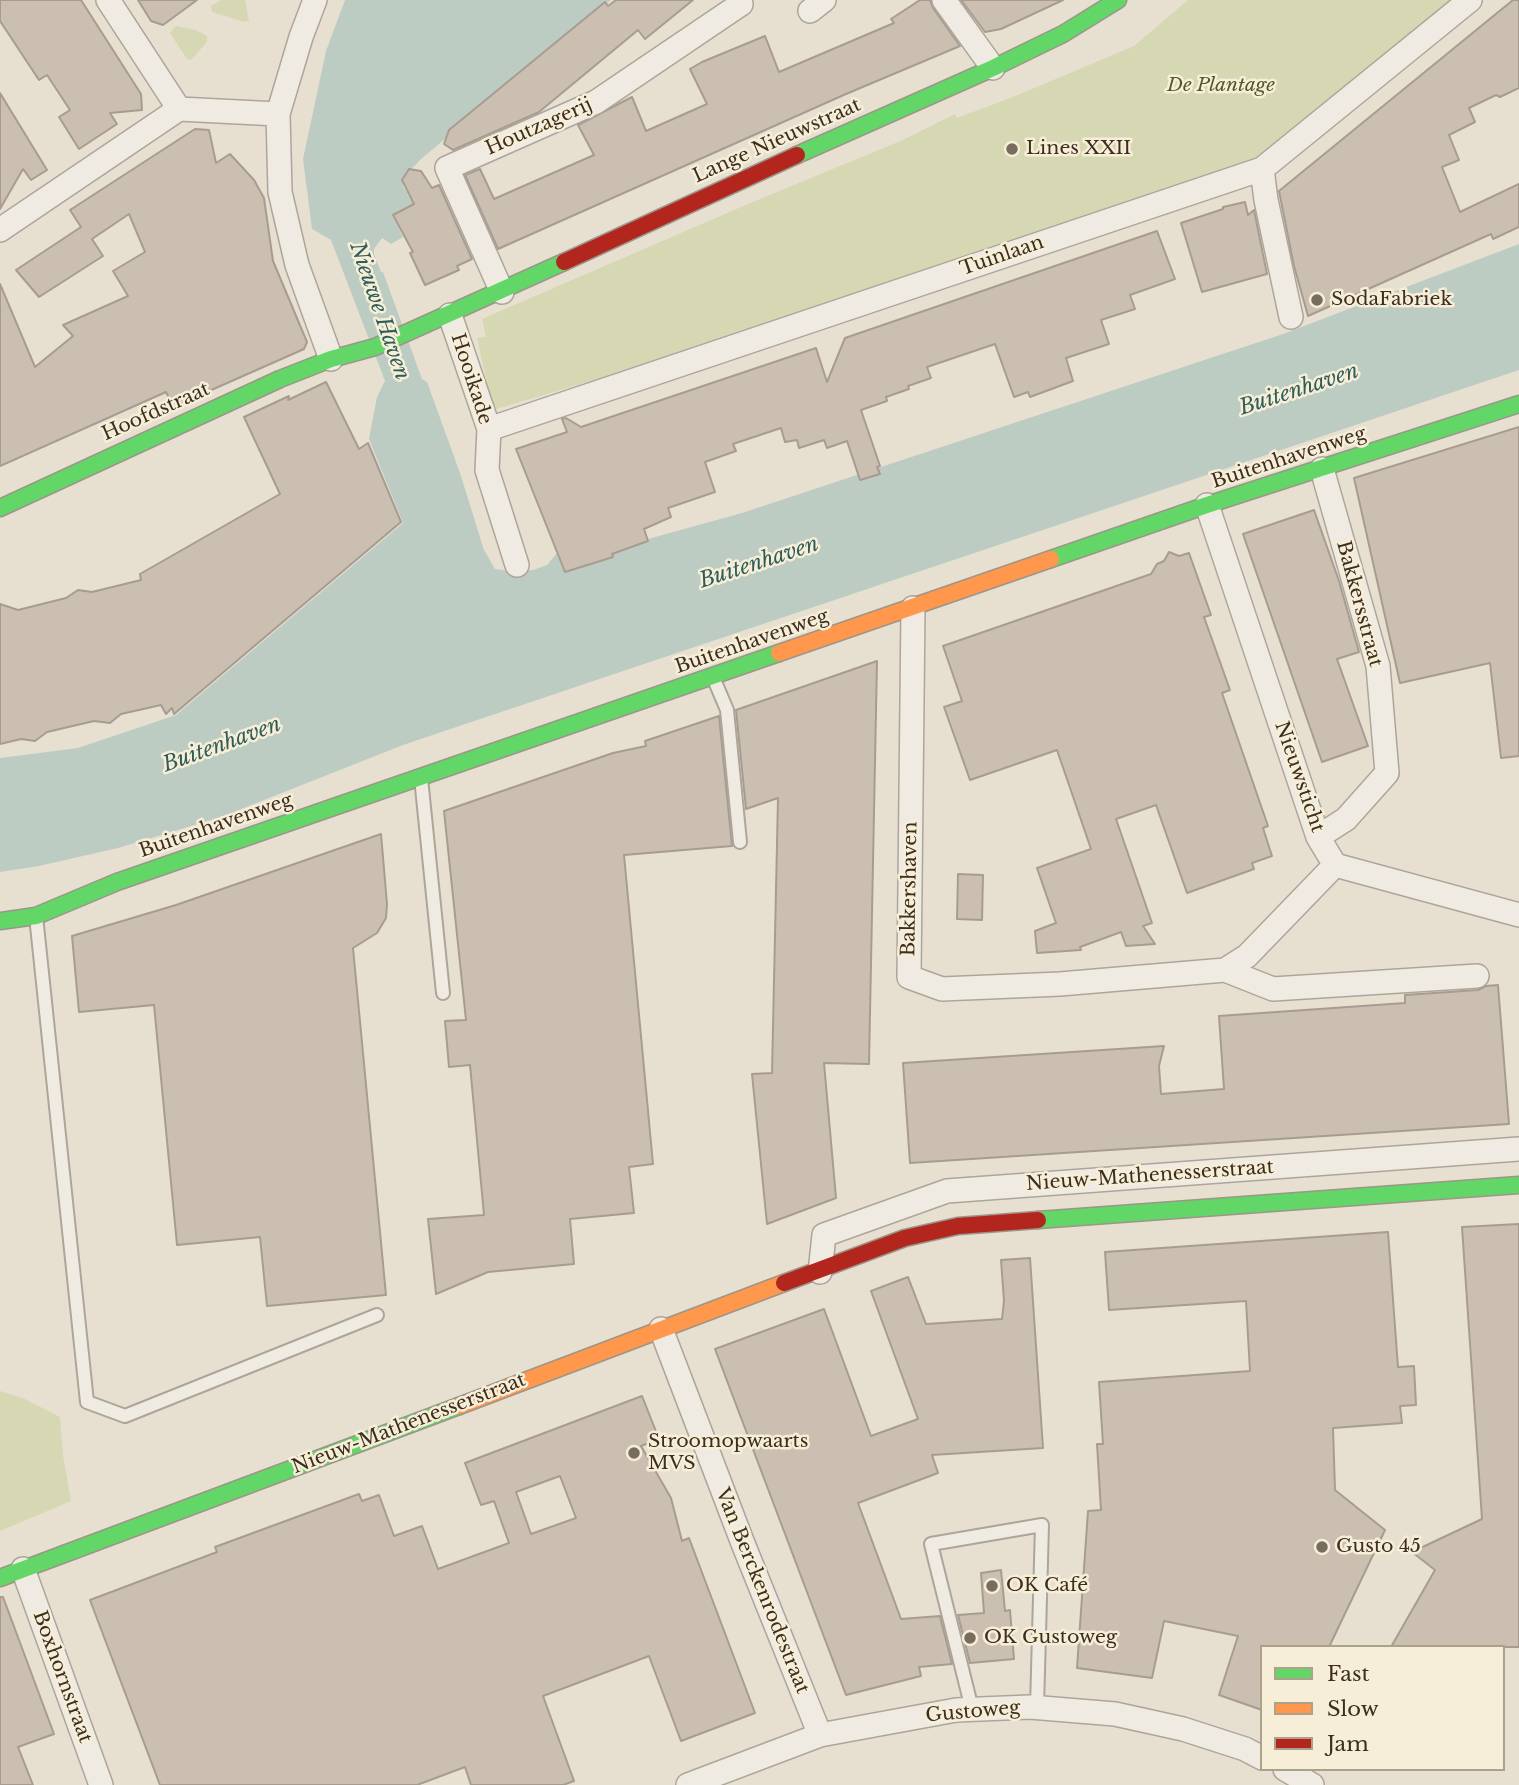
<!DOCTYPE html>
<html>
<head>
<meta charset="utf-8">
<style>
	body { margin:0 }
	#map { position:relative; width:1519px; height:1785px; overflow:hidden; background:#e7e0d1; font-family:"Libre Baskerville",serif }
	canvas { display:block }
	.legend { position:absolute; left:1260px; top:1645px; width:245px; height:126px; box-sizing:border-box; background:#f7eed8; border:2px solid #ada18e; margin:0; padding:9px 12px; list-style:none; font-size:21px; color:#3d2e20 }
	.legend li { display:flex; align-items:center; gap:14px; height:35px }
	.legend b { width:35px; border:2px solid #ada18e }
</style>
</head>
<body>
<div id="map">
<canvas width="1519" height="1785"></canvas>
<ul class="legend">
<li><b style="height:9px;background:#63d668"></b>Fast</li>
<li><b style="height:9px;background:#ff974d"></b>Slow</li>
<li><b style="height:9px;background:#b3261e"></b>Jam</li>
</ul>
</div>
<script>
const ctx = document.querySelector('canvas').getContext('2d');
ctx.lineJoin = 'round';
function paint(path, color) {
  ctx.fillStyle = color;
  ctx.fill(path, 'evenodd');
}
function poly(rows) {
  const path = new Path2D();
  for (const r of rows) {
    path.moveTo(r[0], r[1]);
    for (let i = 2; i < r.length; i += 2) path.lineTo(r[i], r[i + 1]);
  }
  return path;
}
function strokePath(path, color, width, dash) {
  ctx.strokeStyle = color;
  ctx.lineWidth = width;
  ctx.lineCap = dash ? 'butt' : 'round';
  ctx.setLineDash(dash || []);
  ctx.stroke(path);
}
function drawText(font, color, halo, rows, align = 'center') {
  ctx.font = font + ' "Libre Baskerville",serif';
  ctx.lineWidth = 5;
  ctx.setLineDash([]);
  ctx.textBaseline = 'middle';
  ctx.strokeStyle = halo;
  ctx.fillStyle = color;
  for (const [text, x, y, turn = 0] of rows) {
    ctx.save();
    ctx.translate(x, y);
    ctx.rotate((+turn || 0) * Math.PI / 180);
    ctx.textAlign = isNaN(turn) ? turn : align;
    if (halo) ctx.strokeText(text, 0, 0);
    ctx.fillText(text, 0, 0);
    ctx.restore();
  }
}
paint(poly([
	[221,0,245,0,249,21,244,22,212,12,211,6],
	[1188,0,1459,0,1266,161,649,364,493,410,477,338,486,337,482,319,748,204,903,140,955,114,957,118,1013,97,1134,46],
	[176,26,196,30,207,36,207,42,191,60,187,59,170,33],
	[0,1391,25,1399,60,1417,63,1455,71,1501,0,1531]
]), '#d6d7b3');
paint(poly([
	[345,0,611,0,421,159,402,179,403,186,413,204,392,215,403,237,391,244,382,238,374,249,374,254,381,272,383,272,422,379,427,382,460,473,484,550,495,569,508,571,533,570,547,565,557,553,567,556,619,547,742,513,1283,334,1519,244,1519,370,403,745,221,817,118,848,39,866,0,872,0,758,78,748,176,715,403,523,369,439,377,397,385,381,331,240,312,229,303,159,326,51]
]), '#bcccc2');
const building = poly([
	[0,0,81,0,141,94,142,110,110,113,117,124,79,149,59,117,70,110,47,75,39,80,0,21,0,0],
	[138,0,197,0,163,25,151,21,138,0],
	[616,0,693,0,645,39,638,30,539,112,453,150,444,144,449,130,605,2,608,6,616,0],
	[920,0,930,0,933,8,960,46,846,94,498,249,465,175,480,169,494,199,594,155,578,125,632,97,646,131,707,104,690,69,702,62,765,36,779,72,894,23,891,19,920,0],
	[961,0,1063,0,1001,29,985,32,961,0],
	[1513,0,1519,0,1519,88,1500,97,1496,95,1469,108,1475,122,1449,135,1459,160,1442,167,1460,212,1519,184,1519,227,1493,239,1491,234,1308,316,1294,266,1279,191,1513,0],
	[0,93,47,170,31,180,23,169,0,209,0,93],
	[195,129,209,130,216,163,230,154,254,180,264,198,273,261,307,342,304,349,173,407,166,392,0,466,0,284,35,367,73,336,63,325,128,296,113,271,145,252,129,214,92,239,103,256,39,297,16,270,81,227,70,210,195,129],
	[409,169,421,171,432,188,439,185,472,259,457,266,459,270,425,285,410,253,413,252,393,215,414,204,402,180,409,169],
	[1245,202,1248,215,1254,210,1267,274,1202,292,1181,223,1223,209,1223,207,1245,202],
	[1157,231,1175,279,1130,295,1135,309,1101,320,1109,344,1066,358,1073,381,1030,397,1028,392,1014,397,995,344,927,367,931,378,908,386,909,389,886,397,887,401,861,410,880,466,877,467,880,474,860,480,847,441,827,448,824,440,799,448,797,440,785,442,781,428,733,444,736,451,705,462,715,492,668,508,671,517,644,529,648,541,612,554,613,557,565,572,516,449,567,432,562,419,566,418,581,427,816,348,827,382,845,338,1157,231],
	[326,382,359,449,368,443,401,522,174,714,172,708,166,714,161,705,121,714,110,723,94,721,47,732,35,741,21,739,0,744,0,604,18,610,66,598,78,590,92,592,141,580,140,574,280,494,244,417,289,396,288,400,326,382],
	[1519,427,1519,756,1501,758,1490,663,1400,683,1354,478,1519,427],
	[1314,510,1339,581,1359,652,1337,659,1368,746,1322,762,1243,534,1314,510],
	[1169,552,1179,556,1189,553,1211,615,1204,617,1230,690,1222,693,1268,826,1263,828,1272,856,1252,863,1254,869,1187,893,1156,805,1116,819,1152,923,1143,926,1155,944,1126,946,1121,932,1080,947,1081,950,1037,953,1035,931,1056,923,1037,868,1091,849,1057,750,970,780,944,707,962,701,943,646,1151,574,1157,564,1164,561,1169,552],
	[877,661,869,1064,824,1063,836,1198,767,1224,752,1074,772,1073,778,798,746,809,736,710,877,661],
	[719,716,732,846,624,855,653,1164,629,1167,634,1213,570,1219,574,1264,488,1272,436,1294,428,1219,484,1215,470,1065,449,1067,445,1021,466,1020,444,811,613,753,646,746,645,741,719,716],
	[381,834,387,904,386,918,377,933,353,948,386,1295,267,1306,260,1237,177,1245,154,1005,79,1012,72,936,176,905,381,834],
	[958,874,983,875,982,920,957,919,958,874],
	[1498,985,1509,1124,910,1163,903,1063,1164,1046,1159,1066,1161,1094,1224,1089,1219,1016,1405,1003,1405,995,1478,990,1486,986,1498,985],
	[1519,1224,1519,1647,1391,1647,1435,1570,1412,1552,1482,1519,1462,1227,1519,1224],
	[1388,1232,1398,1367,1414,1366,1416,1405,1400,1406,1402,1423,1333,1428,1335,1490,1385,1530,1329,1647,1262,1647,1262,1710,1219,1695,1238,1636,1164,1621,1152,1678,1077,1668,1088,1511,1101,1510,1097,1444,1103,1444,1099,1382,1250,1371,1246,1301,1109,1310,1105,1252,1388,1232],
	[1030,1258,1043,1448,932,1455,938,1473,858,1503,901,1619,940,1616,952,1664,919,1667,921,1676,846,1695,715,1349,824,1309,871,1436,918,1419,871,1291,908,1277,926,1324,1002,1319,1004,1301,1001,1260,1030,1258],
	[642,1396,659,1439,641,1446,671,1498,682,1541,689,1538,755,1713,681,1741,649,1656,543,1696,574,1781,563,1785,471,1785,465,1767,417,1785,160,1785,90,1600,217,1552,215,1547,359,1494,362,1501,379,1495,394,1536,422,1526,438,1569,509,1543,494,1501,481,1505,465,1463,642,1396],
	[560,1476,576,1518,531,1534,516,1492,560,1476],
	[1001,1570,1005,1611,1010,1610,1014,1659,970,1663,958,1615,984,1613,981,1573,1001,1570],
	[0,1597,3,1597,54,1734,18,1747,33,1785,0,1785,0,1597]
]);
paint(building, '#cbbfb2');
strokePath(building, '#a89c90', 2);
const lane = poly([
	[713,677,727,710,740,842],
	[421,778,443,993],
	[36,916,87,1402,125,1416,377,1315],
	[972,1709,931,1544,1042,1525,1037,1707]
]);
const street = poly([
	[108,0,179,109],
	[315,0,301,37,278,114,280,192,297,265,331,359],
	[944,0,993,68],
	[810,11,824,0],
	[179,109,278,114],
	[1262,169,1266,200,1291,317],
	[0,230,179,109],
	[502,292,447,168,596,102,741,4],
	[450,315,489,429,487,470,517,565],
	[489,429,1262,169,1470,0],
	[1207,505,1318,837,1335,865,1519,915],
	[913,608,909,977,942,989,1060,984,1225,970,1273,989,1477,976],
	[1318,837,1346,819,1387,773,1378,666,1322,469],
	[1225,970,1247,956,1335,865],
	[820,1272,824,1235,947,1191,1519,1149],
	[661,1329,742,1541,820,1735],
	[23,1569,101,1785],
	[1285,1769,1312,1785],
	[688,1785,820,1735,956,1710,1030,1707,1115,1714,1183,1729,1245,1749,1262,1758]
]);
const fast = poly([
	[797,155,993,68,1063,34,1118,0],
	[0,508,280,379,331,359,375,347,564,262],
	[1051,559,1207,505,1519,404],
	[0,921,36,916,117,882,779,653],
	[1038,1220,1519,1185],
	[0,1578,459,1406]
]);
const slow = poly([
	[779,653,1051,559],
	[459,1406,784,1283]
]);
const jam = poly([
	[564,262,797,155],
	[784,1283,905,1238,958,1226,1038,1220]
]);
strokePath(lane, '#ada599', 16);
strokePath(street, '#ada599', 26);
strokePath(fast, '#9c958a', 19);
strokePath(slow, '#9c958a', 19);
strokePath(jam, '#9c958a', 19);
strokePath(lane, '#efebe3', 12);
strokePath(street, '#efebe3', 23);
strokePath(fast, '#63d668', 16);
strokePath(slow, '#ff974d', 16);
strokePath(jam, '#b3261e', 16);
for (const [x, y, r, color] of [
	[1012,149,7,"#786c5e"],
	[1317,300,7,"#786c5e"],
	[634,1453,7,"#786c5e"],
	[1322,1547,7,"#786c5e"],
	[992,1586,7,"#786c5e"],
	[970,1638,7,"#786c5e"]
]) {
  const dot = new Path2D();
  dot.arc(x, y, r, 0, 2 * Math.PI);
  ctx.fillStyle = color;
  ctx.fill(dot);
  strokePath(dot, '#f7eed8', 2.5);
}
drawText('italic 19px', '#4d5a26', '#f7eed8', [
	["De Plantage",1221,86]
]);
drawText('19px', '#3d2e20', '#f7eed8', [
	["Houtzagerij",539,127,-24],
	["Lange Nieuwstraat",777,141,-24],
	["Tuinlaan",1002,256,-19],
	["Hooikade",471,379,72],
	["Hoofdstraat",156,412,-24],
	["Buitenhavenweg",1289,458,-18],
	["Bakkersstraat",1359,604,75],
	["Buitenhavenweg",752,642,-19],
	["Nieuwsticht",1299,777,71],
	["Buitenhavenweg",216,826,-19],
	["Bakkershaven",910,889,-89],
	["Nieuw-Mathenesserstraat",1150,1176,-4],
	["Nieuw-Mathenesserstraat",409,1424,-21],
	["Van Berckenrodestraat",762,1591,68],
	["Boxhornstraat",62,1677,70],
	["Gustoweg",973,1712,-5]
]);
drawText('19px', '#3d2e20', '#f7eed8', [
	["Lines XXII",1026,149],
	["SodaFabriek",1331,300],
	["Stroomopwaarts",648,1442],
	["MVS",648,1464],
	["Gusto 45",1336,1547],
	["OK Café",1006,1586],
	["OK Gustoweg",984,1638]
], 'left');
drawText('italic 21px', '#2f5d5a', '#f7eed8', [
	["Nieuwe Haven",379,311,71],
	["Buitenhaven",1299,390,-18],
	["Buitenhaven",759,563,-18],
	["Buitenhaven",222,745,-20]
]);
</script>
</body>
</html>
